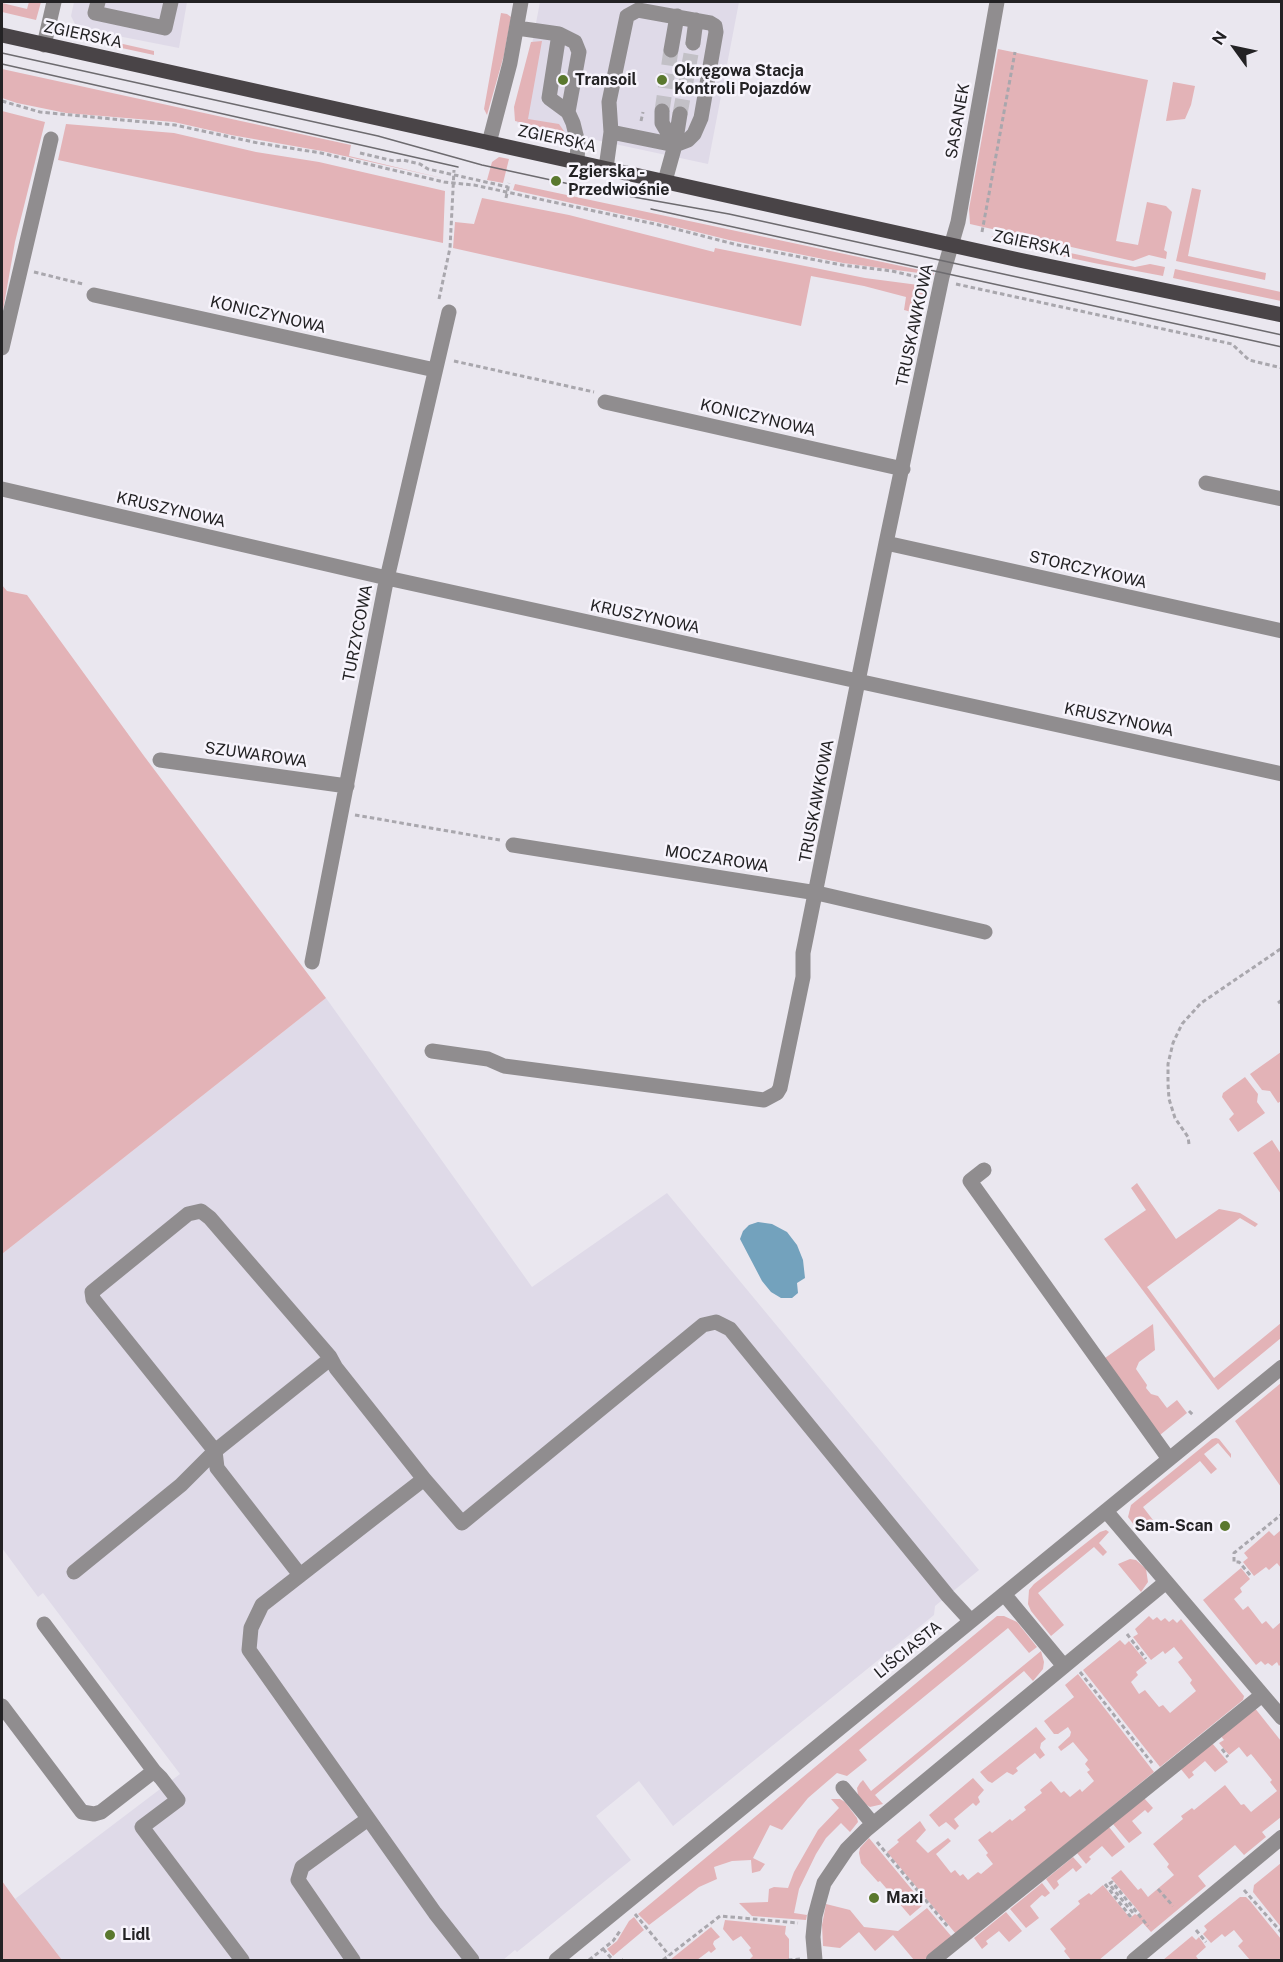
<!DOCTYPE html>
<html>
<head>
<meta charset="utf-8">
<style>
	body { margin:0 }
	#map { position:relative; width:1283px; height:1962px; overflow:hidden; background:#eae7ef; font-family:"Public Sans",sans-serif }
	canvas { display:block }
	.frame { position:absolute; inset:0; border:3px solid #232224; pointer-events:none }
	.north { position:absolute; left:1205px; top:18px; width:60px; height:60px; -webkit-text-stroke:4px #f7f4fc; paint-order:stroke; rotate:303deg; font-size:16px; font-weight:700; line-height:24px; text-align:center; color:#232224 }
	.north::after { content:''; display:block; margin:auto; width:21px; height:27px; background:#232224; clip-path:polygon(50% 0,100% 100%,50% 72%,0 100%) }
</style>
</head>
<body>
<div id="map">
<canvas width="1283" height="1962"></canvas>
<div class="frame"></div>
<div class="north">N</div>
</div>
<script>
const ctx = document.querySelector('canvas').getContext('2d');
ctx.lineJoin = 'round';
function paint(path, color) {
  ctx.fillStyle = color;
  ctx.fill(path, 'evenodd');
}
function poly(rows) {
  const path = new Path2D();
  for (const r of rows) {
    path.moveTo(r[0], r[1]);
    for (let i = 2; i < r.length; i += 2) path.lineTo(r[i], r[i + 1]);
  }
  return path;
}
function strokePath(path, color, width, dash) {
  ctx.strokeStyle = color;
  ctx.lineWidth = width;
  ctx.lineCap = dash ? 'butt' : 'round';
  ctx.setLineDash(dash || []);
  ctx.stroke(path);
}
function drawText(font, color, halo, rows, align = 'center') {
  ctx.font = font + ' "Public Sans",sans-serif';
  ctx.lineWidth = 5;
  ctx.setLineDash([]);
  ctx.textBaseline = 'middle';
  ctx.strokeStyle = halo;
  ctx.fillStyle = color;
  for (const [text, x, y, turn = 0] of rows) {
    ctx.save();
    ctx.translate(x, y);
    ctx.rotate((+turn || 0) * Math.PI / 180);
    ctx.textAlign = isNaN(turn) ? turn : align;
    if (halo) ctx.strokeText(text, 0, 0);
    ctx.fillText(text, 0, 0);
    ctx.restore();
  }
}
paint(poly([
	[74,2,187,2,179,48,77,28,71,16],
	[540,2,739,2,708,164,517,123],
	[326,998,532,1287,667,1193,979,1570,935,1606,934,1615,673,1826,639,1781,596,1816,631,1860,517,1952,515,1950,503,1960,62,1960,15,1899,180,1774,43,1593,38,1597,2,1548,2,1254]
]), '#dfdae8');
paint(poly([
	[29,2,41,2,36,20,2,12,2,3,27,9],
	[501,13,507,14,511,17,504,55,487,115,484,109],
	[61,30,154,51,154,55,71,37],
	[542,41,528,119,559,124,566,134,515,121,514,107,531,42],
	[998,49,1148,80,1116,241,1138,245,1147,202,1166,206,1172,212,1164,250,1167,252,1166,259,1149,255,1133,261,970,224,969,209],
	[2,69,351,145,349,156,446,179,322,151,231,135,174,122,66,113,17,103,2,98],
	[1173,82,1195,86,1191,105,1185,119,1166,121],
	[2,111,45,122,15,242,2,316],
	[66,124,174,133,256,152,319,162,445,191,443,243,58,160],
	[499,157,509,159,503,183,487,180,492,162],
	[515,184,934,273,934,275,843,263,729,240,661,223,513,190],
	[1192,188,1201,190,1188,256,1266,273,1265,280,1176,261],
	[482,198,569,215,714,252,715,248,865,278,926,286,921,312,915,313,904,310,906,297,864,286,811,276,801,326,453,248,455,222,474,224],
	[992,236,1135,267,1150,264,1165,267,1163,276,1094,263,991,241],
	[1175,269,1281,292,1281,301,1173,278],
	[2,585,7,591,27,595,144,756,326,998,2,1254],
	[1281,1052,1281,1101,1278,1103,1270,1091,1262,1090,1250,1074],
	[1245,1077,1258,1094,1257,1102,1265,1113,1238,1132,1229,1119,1234,1114,1222,1097,1223,1093],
	[1272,1140,1281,1154,1281,1194,1253,1153],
	[1137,1183,1176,1239,1219,1209,1240,1213,1258,1224,1255,1227,1240,1218,1147,1287,1214,1378,1281,1323,1281,1338,1218,1390,1104,1239,1146,1210,1131,1188],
	[1153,1324,1155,1350,1139,1362,1136,1369,1147,1385,1146,1388,1151,1394,1158,1396,1167,1408,1177,1400,1187,1413,1160,1435,1105,1358],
	[1281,1383,1281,1487,1235,1421],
	[1216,1438,1219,1439,1231,1454,1231,1458,1218,1443,1204,1454,1217,1469,1211,1474,1200,1461,1143,1507,1153,1520,1143,1528,1134,1525,1128,1517,1131,1505,1212,1439],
	[1106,1530,1109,1532,1099,1543,1107,1552,1103,1556,1094,1547,1038,1593,1064,1625,1051,1636,1031,1611,1028,1604,1029,1590,1034,1584,1100,1532],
	[1281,1530,1281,1568,1277,1563,1269,1570,1266,1567,1254,1576,1243,1562,1248,1558,1244,1553,1269,1531,1274,1536],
	[1130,1559,1136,1560,1146,1569,1148,1582,1141,1592,1118,1564],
	[1241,1568,1250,1579,1240,1588,1242,1592,1234,1599,1243,1610,1248,1606,1262,1624,1266,1621,1273,1629,1281,1622,1281,1664,1279,1666,1277,1662,1272,1666,1268,1663,1265,1665,1261,1661,1256,1665,1203,1600],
	[997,1616,1004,1616,1017,1622,1037,1647,1029,1653,1008,1628,859,1750,867,1760,847,1776,837,1773,808,1798,782,1830,770,1825,753,1858,765,1864,760,1871,752,1873,751,1860,732,1861,714,1867,717,1879,699,1887,649,1925,638,1914],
	[1149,1616,1153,1620,1157,1617,1161,1621,1165,1618,1169,1622,1173,1619,1177,1623,1181,1619,1244,1696,1243,1700,1160,1767,1083,1670,1120,1640,1125,1645,1129,1641,1147,1663,1136,1672,1138,1675,1131,1682,1139,1694,1145,1690,1159,1707,1163,1705,1170,1713,1196,1691,1190,1683,1192,1680,1178,1662,1183,1658,1174,1647,1165,1654,1163,1651,1151,1660,1133,1637,1138,1634,1135,1629],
	[1041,1651,1044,1662,1043,1669,1033,1681,1024,1671,875,1795,883,1804,870,1807,865,1804,858,1795,857,1788,860,1783,863,1780,871,1791],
	[1078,1674,1154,1772,956,1934,887,1852,899,1842,897,1840,920,1821,926,1830,916,1841,928,1853,948,1838,951,1841,936,1854,951,1873,955,1870,960,1876,963,1874,968,1880,978,1872,981,1874,993,1864,986,1855,988,1853,978,1840,990,1831,992,1833,1010,1819,1012,1821,1026,1810,1024,1807,1042,1793,1040,1790,1051,1781,1061,1793,1064,1791,1070,1797,1080,1789,1082,1792,1094,1781,1087,1772,1090,1770,1085,1764,1088,1760,1073,1742,1061,1751,1058,1747,1070,1736,1071,1732,1068,1727,1058,1734,1054,1734,1044,1721,1074,1697,1065,1685],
	[1254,1707,1281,1741,1281,1817,1262,1832,1266,1837,1244,1855,1235,1845,1198,1876,1206,1886,1151,1932,1143,1923,1099,1960,1071,1960,1064,1951,1066,1949,1050,1929,1080,1904,1078,1901,1089,1893,1091,1895,1103,1885,1130,1918,1135,1914,1137,1915,1140,1913,1111,1878,1121,1870,1138,1890,1141,1888,1148,1897,1174,1875,1167,1867,1169,1864,1153,1844,1183,1819,1181,1816,1192,1808,1194,1810,1225,1785,1241,1805,1244,1804,1251,1812,1277,1791,1270,1782,1272,1780,1251,1754,1247,1757,1239,1747,1229,1755,1219,1743,1224,1740,1220,1735],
	[1036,1727,1046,1739,1041,1743,1040,1748,1045,1755,1040,1759,1035,1753,1016,1768,1018,1771,1013,1775,1007,1772,992,1783,988,1781,980,1772],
	[1212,1743,1228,1762,1215,1772,1205,1761,1192,1772,1194,1775,1189,1779,1180,1768],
	[973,1778,984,1790,978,1797,980,1802,976,1806,973,1803,954,1819,959,1826,955,1830,946,1822,939,1827,929,1815],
	[1144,1798,1153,1808,1148,1813,1145,1810,1132,1821,1142,1833,1129,1843,1113,1824],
	[831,1799,840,1799,845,1802,857,1818,858,1822,850,1832,841,1823,826,1838,816,1854,799,1889,794,1913,807,1915,806,1920,752,1916,739,1903,768,1902,769,1889,774,1887,788,1888,794,1872,818,1830,839,1808],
	[1109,1827,1125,1847,1112,1857,1102,1846,1089,1857,1091,1859,1086,1864,1077,1853],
	[869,1838,924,1904,910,1916,880,1881,878,1882,861,1863,859,1853,860,1848],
	[1073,1857,1082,1867,1076,1872,1073,1868,1057,1881,1059,1885,1054,1890,1046,1879],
	[1281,1863,1281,1927,1253,1892,1254,1885],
	[2,1881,15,1899,62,1960,2,1960],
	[1042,1883,1050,1893,1045,1897,1042,1895,1030,1906,1039,1918,1026,1928,1010,1909],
	[1240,1897,1246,1897,1250,1901,1281,1939,1281,1960,1250,1960,1238,1946,1243,1941,1234,1930,1225,1937,1222,1934,1211,1943,1203,1934,1207,1930,1204,1926],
	[826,1904,850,1910,864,1927,898,1931,927,1908,952,1937,924,1960,914,1960,893,1935,875,1951,859,1932,840,1948,823,1946,822,1925],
	[1006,1912,1022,1931,1009,1942,999,1931,986,1941,988,1944,982,1949,974,1938],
	[634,1917,644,1930,613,1956,607,1949,617,1941,629,1921],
	[725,1920,786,1926,785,1934,789,1939,789,1960,749,1960,753,1956,749,1950,751,1948,741,1936,733,1941,723,1929],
	[711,1927,720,1937,714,1941,713,1944,716,1949,711,1953,709,1951,697,1960,670,1960],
	[1192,1936,1196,1940,1199,1937,1206,1947,1196,1956,1198,1959,1196,1960,1163,1960]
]), '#e3b3b7');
paint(poly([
	[758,1222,772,1224,787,1232,797,1245,803,1260,805,1278,797,1283,798,1293,792,1298,781,1298,771,1292,762,1281,740,1239,743,1231,749,1225]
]), '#73a2bd');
strokePath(poly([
	[662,111,671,50],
	[680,114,693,43]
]), '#c2c0c6', 15, [15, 8]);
strokePath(poly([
	[2,101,40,112,175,125,258,143,321,153,444,182,474,185,664,226,738,245,842,265,892,271,926,279],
	[641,121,643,112],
	[360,153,394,161,403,160,420,164,428,169,508,187],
	[506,198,509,183],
	[982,232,1015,52],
	[34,272,83,284],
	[956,284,1232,344,1249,360,1282,368],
	[439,299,450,248,454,170],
	[454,361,594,392],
	[355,815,500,840],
	[1278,1003,1282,1000],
	[1189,1144,1188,1137,1175,1118,1169,1099,1168,1084,1168,1064,1173,1043,1182,1024,1201,1003,1282,948],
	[1189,1411,1193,1415],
	[1250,1575,1239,1562,1234,1562,1234,1553,1282,1514],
	[1127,1634,1146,1659],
	[1080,1672,1152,1763],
	[1222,1749,1228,1757],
	[877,1842,948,1927],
	[1105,1884,1130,1916,1133,1913,1109,1884,1112,1882,1148,1926],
	[1158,1889,1173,1906],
	[1244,1890,1282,1933],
	[635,1914,669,1955],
	[1196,1930,1206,1942],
	[603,1949,613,1960],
	[589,1960,613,1941,620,1931],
	[622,1960,623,1960],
	[663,1960,720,1916,798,1923],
	[788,1960,800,1959]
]), '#a9a7ad', 3, [4.5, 3]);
strokePath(poly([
	[98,2,95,13,165,28,171,2],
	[517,28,559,34,549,98,568,112,573,123,578,143,577,161],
	[559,34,575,42,579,52,568,112],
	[693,43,696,20],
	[44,45,54,2],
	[671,50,677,16],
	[662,111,662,123,675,145],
	[611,132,609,102,627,16,638,10,710,23,715,26,716,32,701,118,694,134,688,140,675,145],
	[489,143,510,63,521,2],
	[675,145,680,114],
	[606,168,611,132,675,145,665,181],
	[94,295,435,370],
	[2,348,51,139],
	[605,402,903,469],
	[1206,483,1282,499],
	[2,489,387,578,1282,774],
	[886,543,1282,631],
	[160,760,347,786],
	[513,845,817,893,985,932],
	[312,962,385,587,449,312],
	[432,1051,488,1059,504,1066,764,1100,777,1093,780,1088,803,977,803,953,886,543,942,277,958,222,997,2],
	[984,1170,970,1181,1169,1459],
	[424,1479,462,1523,703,1325,716,1322,730,1329,948,1596,971,1621],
	[1106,1511,1282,1718],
	[74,1572,181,1485,215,1451,330,1359],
	[300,1575,217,1468,215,1451,93,1299,92,1292,188,1214,201,1211,210,1218,330,1357,336,1368,424,1479,376,1516,262,1605,251,1628,249,1650,435,1913,472,1960],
	[1004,1594,1063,1665],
	[44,1624,154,1771],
	[2,1706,82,1812,94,1814,101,1812,154,1771,161,1778,178,1800,142,1827,242,1960],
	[843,1788,873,1824],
	[353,1960,298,1880,302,1867,368,1819],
	[556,1960,1282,1367],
	[815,1960,813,1937,815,1916,819,1901,824,1883,847,1849,866,1830,1166,1582],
	[933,1960,1262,1695],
	[1134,1960,1282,1837]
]), '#908d8f', 15);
strokePath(poly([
	[2,35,1019,260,1282,315]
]), '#494447', 15);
strokePath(poly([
	[2,53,378,136,482,165,611,193,729,214,1282,335],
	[2,64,458,167],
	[651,209,1282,347]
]), '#6d6b6f', 1.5);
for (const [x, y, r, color] of [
	[563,80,6,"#5a782e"],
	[662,80,6,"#5a782e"],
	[556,181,6,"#5a782e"],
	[1225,1526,6,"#5a782e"],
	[874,1898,6,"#5a782e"],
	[110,1935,6,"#5a782e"]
]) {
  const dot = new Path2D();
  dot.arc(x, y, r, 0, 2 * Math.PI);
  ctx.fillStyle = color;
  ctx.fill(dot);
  strokePath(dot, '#f7f4fc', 2);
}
drawText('16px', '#232224', '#f7f4fc', [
	["ZGIERSKA",83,35,12],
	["SASANEK",958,121,-80],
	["ZGIERSKA",557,139,12],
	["ZGIERSKA",1032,244,12],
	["KONICZYNOWA",268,315,13],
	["TRUSKAWKOWA",915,325,-78],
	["KONICZYNOWA",758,418,13],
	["KRUSZYNOWA",171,510,13],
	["STORCZYKOWA",1088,570,13],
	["KRUSZYNOWA",645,617,12],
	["TURZYCOWA",358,633,-79],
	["KRUSZYNOWA",1119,720,12],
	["SZUWAROWA",256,755,8],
	["TRUSKAWKOWA",817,801,-79],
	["MOCZAROWA",717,859,9],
	["LIŚCIASTA",908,1650,-39]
]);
drawText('bold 16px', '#232224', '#f7f4fc', [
	["Okręgowa Stacja",674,71],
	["Kontroli Pojazdów",674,89],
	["Transoil",575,80],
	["Zgierska -",568,172],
	["Przedwiośnie",568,190],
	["Sam-Scan",1213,1526,"right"],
	["Maxi",886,1898],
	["Lidl",122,1935]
], 'left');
</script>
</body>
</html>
